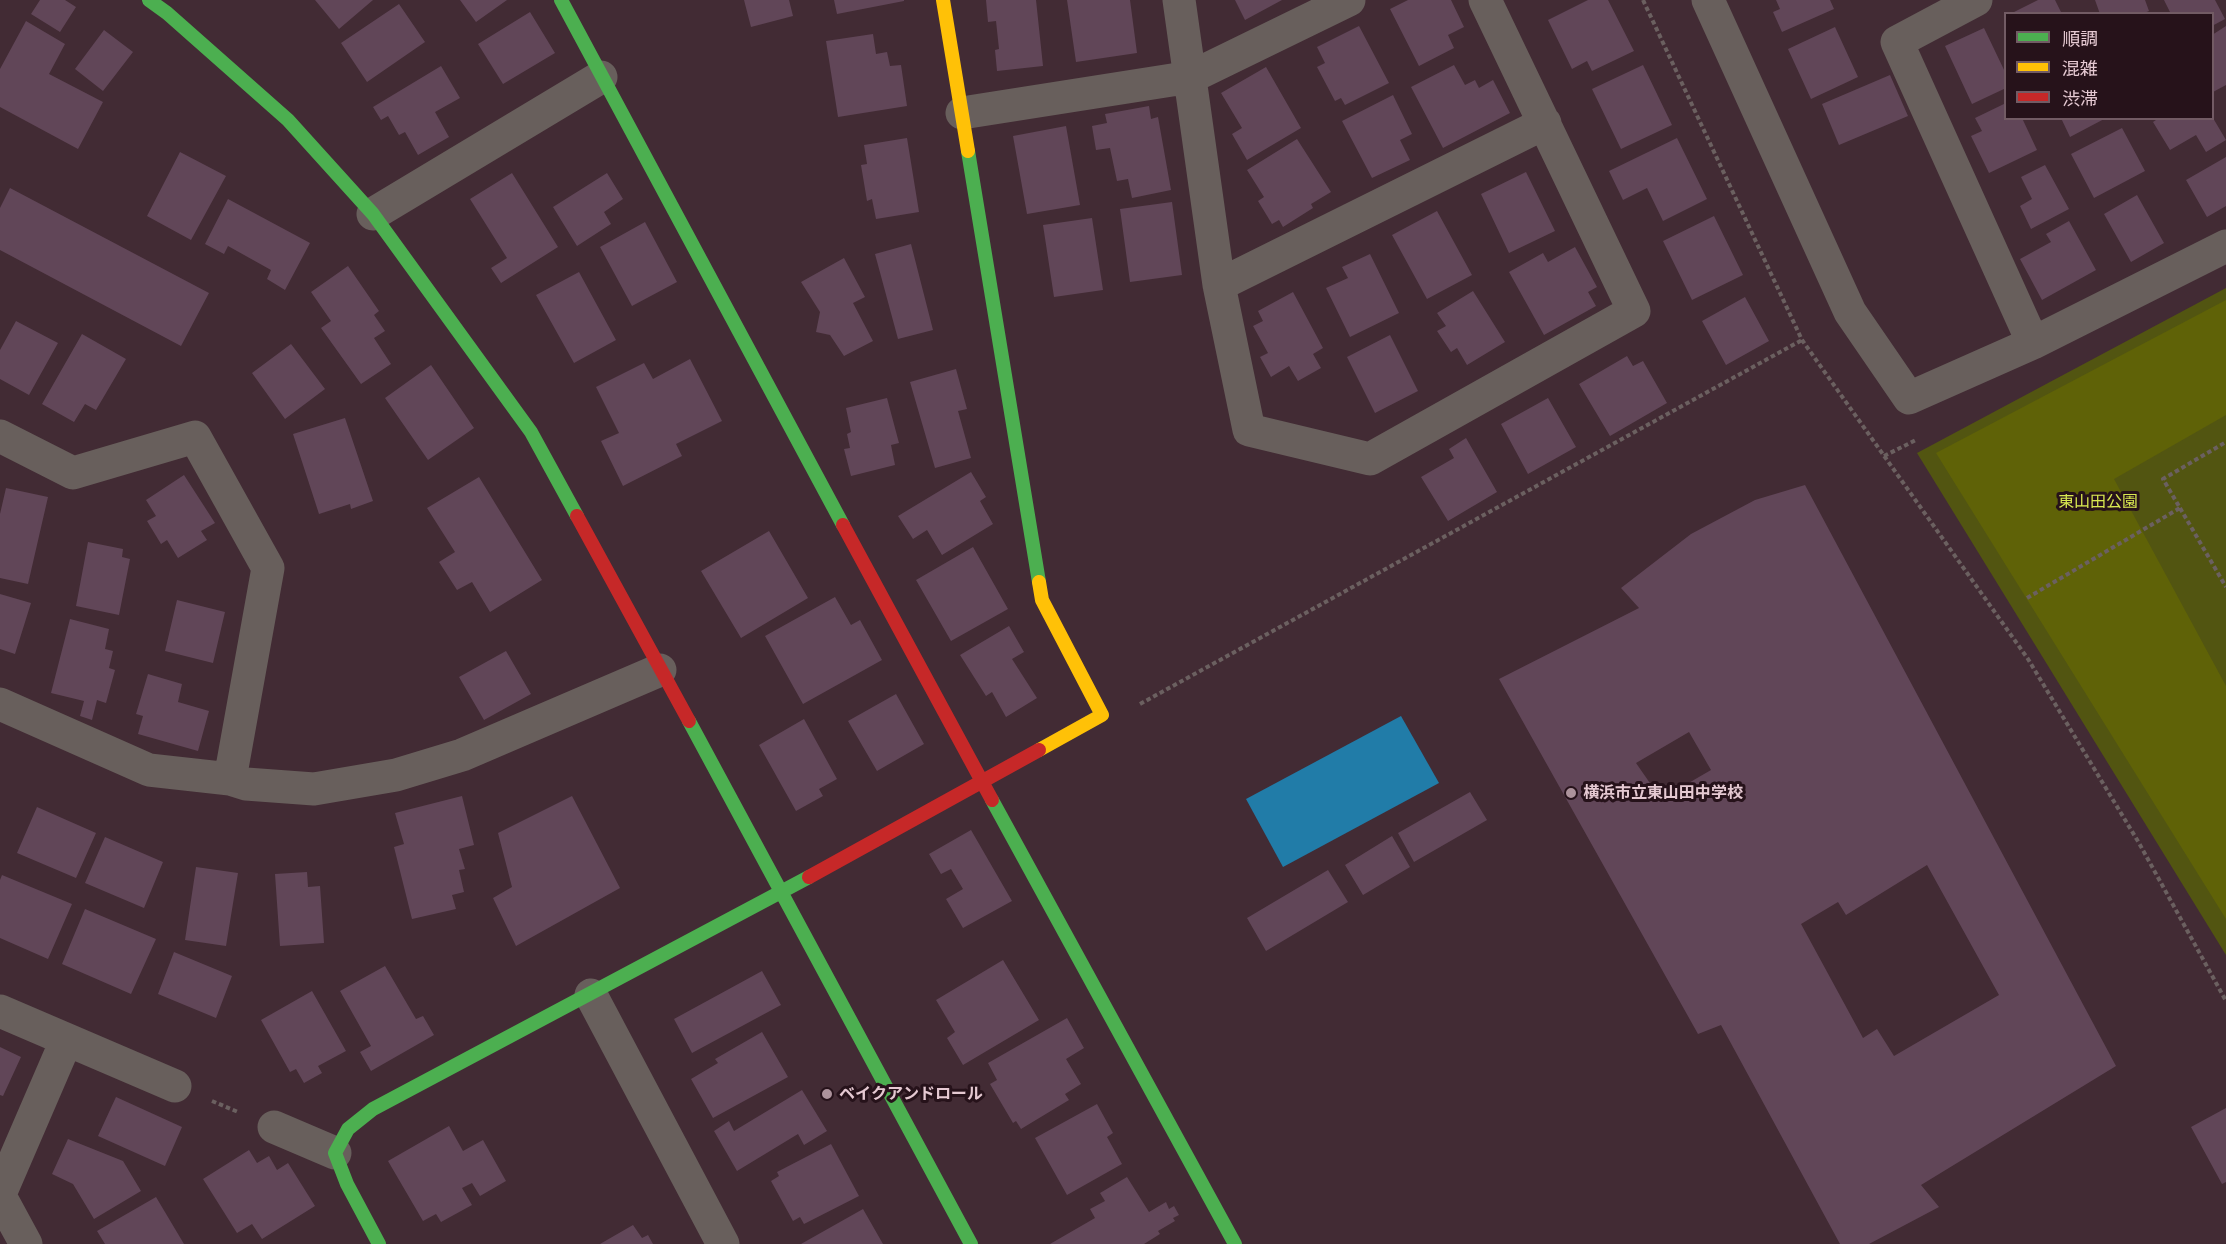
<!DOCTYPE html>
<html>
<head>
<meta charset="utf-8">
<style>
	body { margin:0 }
	#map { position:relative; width:2226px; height:1244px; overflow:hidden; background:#422b34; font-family:Figtree,"Noto Sans JP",sans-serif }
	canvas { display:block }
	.legend { position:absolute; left:2004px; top:12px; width:210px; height:108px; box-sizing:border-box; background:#26121a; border:2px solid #725b64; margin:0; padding:8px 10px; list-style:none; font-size:18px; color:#e5c9d2 }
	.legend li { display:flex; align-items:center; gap:12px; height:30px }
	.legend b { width:30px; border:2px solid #725b64 }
</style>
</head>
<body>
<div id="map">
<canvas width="2226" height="1244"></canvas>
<ul class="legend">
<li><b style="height:8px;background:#4caf50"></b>順調</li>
<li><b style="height:8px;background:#ffc107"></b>混雑</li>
<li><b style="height:8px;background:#c62828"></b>渋滞</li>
</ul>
</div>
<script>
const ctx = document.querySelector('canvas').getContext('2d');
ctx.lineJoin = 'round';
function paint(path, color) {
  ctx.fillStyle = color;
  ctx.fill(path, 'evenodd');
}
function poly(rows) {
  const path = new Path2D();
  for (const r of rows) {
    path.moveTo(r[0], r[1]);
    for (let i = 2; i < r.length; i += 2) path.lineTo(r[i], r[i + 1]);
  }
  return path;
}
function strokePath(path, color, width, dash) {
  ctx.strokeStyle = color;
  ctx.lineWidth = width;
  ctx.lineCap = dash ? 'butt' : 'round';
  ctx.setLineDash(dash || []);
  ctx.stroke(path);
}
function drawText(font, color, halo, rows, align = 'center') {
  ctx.font = font + ' Figtree,"Noto Sans JP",sans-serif';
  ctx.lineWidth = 6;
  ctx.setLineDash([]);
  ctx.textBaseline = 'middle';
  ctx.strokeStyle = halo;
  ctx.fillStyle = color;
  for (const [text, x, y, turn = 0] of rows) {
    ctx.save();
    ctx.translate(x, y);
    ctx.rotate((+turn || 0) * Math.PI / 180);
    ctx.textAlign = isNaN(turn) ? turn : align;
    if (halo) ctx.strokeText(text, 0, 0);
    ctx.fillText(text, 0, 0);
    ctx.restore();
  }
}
paint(poly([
	[2226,288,2226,955,1917,453]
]), '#525511');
paint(poly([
	[2226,300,2226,415,2114,479,2226,686,2226,919,1936,453]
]), '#5f6207');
paint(poly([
	[1401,716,1439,783,1283,867,1246,799]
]), '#217ca8');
paint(poly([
	[40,0,65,0,76,7,60,32,31,14],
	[315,0,373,0,339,29],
	[460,0,507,0,476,22],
	[744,0,789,0,793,16,751,27],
	[834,0,904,0,904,1,837,14],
	[986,0,1036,0,1043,66,997,71,995,50,999,49,996,21,988,22],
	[1067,0,1130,0,1137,53,1076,62],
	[1235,0,1282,0,1245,20],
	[1408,0,1451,0,1464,27,1448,35,1454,48,1419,66,1390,9],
	[1588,0,1608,0,1634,51,1592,71,1587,61,1572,69,1548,20],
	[1776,0,1830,0,1834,9,1782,32,1773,12,1780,9],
	[2038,0,2055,0,2062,14,2010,14],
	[2095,0,2145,0,2149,11,2142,14,2100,14],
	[2164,0,2215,0,2225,19,2212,26,2212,14,2171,14],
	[399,4,425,42,367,82,341,43],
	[530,12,555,53,503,84,478,44],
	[26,21,65,44,49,74,103,102,78,149,0,107,0,69],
	[1359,26,1389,83,1345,105,1341,98,1335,101,1317,67,1325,63,1317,47],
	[2226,26,2226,85,2213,92,2212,35],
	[1835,27,1858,77,1811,99,1788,49],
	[1984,28,2006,74,2006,88,1972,104,1945,46],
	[104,30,133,52,103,91,75,69],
	[873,34,876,54,887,52,890,66,901,65,907,106,838,117,826,41],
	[1454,65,1465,85,1475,80,1479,88,1493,80,1510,113,1443,148,1411,87],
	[1643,65,1672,125,1621,149,1592,89],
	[441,66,460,98,435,112,449,137,418,155,405,132,399,135,388,116,381,120,373,107],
	[1266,67,1301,128,1247,160,1232,134,1242,128,1221,93],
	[1890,75,1908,116,1839,145,1822,104],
	[1393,95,1412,134,1400,140,1410,160,1372,178,1342,121],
	[2006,103,2006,118,2022,118,2037,150,1989,173,1971,136,1982,131,1975,118],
	[1149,106,1151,119,1158,117,1171,190,1132,198,1128,179,1117,181,1110,148,1096,150,1092,126,1107,123,1105,114],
	[2061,118,2106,118,2070,137],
	[2159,118,2213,118,2226,140,2206,152,2196,135,2170,150,2153,122],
	[1066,126,1080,205,1027,214,1013,136],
	[2122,128,2145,171,2094,198,2071,154],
	[907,138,919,212,876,219,872,199,867,201,861,165,867,164,864,145],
	[1677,138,1707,199,1663,221,1647,188,1623,200,1609,171],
	[1297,139,1331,192,1311,204,1313,208,1283,227,1279,220,1272,224,1258,201,1264,197,1247,170],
	[180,152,226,176,191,240,147,216],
	[2226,157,2226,206,2207,217,2186,180],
	[2045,165,2069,209,2031,229,2020,206,2032,199,2021,177],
	[1526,172,1555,231,1509,253,1481,194],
	[512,173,558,247,501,283,491,268,507,258,470,199],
	[607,173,623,199,604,212,611,224,577,246,553,207],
	[10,188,209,293,181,346,0,250,0,208],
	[2137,195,2164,243,2131,262,2104,214],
	[228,199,310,243,285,290,267,279,271,270,228,246,224,254,205,244],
	[1172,202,1182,275,1130,282,1120,209],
	[1437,211,1472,275,1427,299,1392,235],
	[1714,216,1743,275,1692,300,1663,241],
	[1092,218,1103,290,1054,297,1043,225],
	[2069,221,2096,270,2042,300,2020,259,2051,242,2046,234],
	[645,222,677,282,632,306,600,247],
	[911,244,933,330,898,339,875,254],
	[1575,247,1597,287,1588,292,1596,306,1544,335,1509,272,1543,253,1548,262],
	[1370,254,1399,313,1350,337,1326,288,1348,278,1342,267],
	[844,258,865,297,853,303,873,341,844,356,830,335,816,332,820,312,801,282],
	[348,266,379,311,374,315,385,331,374,338,391,364,361,384,321,328,331,321,311,292],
	[579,272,616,340,574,363,536,295],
	[1473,291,1505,342,1467,365,1457,348,1451,352,1437,331,1446,326,1437,313],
	[1293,292,1323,348,1313,354,1321,368,1298,381,1289,366,1271,377,1260,357,1268,353,1253,326,1263,321,1258,311],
	[1745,297,1769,341,1726,365,1702,321],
	[16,321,58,343,29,395,0,379,0,350],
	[82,334,126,359,96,410,85,404,74,422,42,404],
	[1390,335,1418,391,1375,413,1347,357],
	[291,344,325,389,285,419,252,373],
	[1627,356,1633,366,1643,361,1667,403,1610,436,1579,384],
	[690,359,722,421,676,444,682,456,623,486,601,441,619,433,596,387,644,363,653,379],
	[431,365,474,428,428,460,385,398],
	[956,369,967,409,958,411,971,458,935,468,910,382],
	[887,398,899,443,891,445,895,465,851,476,844,449,850,448,847,434,851,432,846,408],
	[1548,398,1576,447,1528,474,1501,424],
	[345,418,373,501,351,509,350,504,319,514,293,434],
	[1466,438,1497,492,1448,521,1421,477,1454,458,1449,449],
	[971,472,986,497,980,501,993,524,942,555,927,530,913,539,898,516],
	[184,475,215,523,201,531,207,540,178,558,167,540,161,544,147,521,156,516,146,500],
	[479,477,542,580,490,612,472,582,457,590,439,562,455,552,427,508],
	[1805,485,2116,1066,1921,1185,1939,1207,1869,1244,1840,1244,1721,1025,1698,1034,1499,679,1639,608,1621,588,1691,534,1755,500],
	[1689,732,1711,770,1661,799,1636,763],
	[1927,865,1999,995,1894,1056,1877,1029,1863,1038,1801,924,1838,902,1846,915],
	[6,488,48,497,28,584,0,578,0,514],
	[769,531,808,598,741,638,701,571],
	[88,542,123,549,122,557,130,559,119,615,76,606],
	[973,547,1008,609,951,641,916,580],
	[0,594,31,603,15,654,0,649],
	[835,597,851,625,860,620,882,660,803,704,765,636],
	[177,600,225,612,213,663,165,651],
	[70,619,109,629,105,649,113,651,109,668,115,670,106,703,97,700,92,720,80,716,84,701,51,693],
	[1009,626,1024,652,1012,659,1037,698,1006,717,992,692,986,696,960,655],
	[506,651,531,694,484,720,459,677],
	[148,674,182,684,178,702,209,711,198,751,138,734,143,716,136,714],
	[896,694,924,744,877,771,848,721],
	[804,719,837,779,819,789,823,796,796,811,759,745],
	[1470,792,1487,820,1414,862,1398,833],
	[462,796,474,845,459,849,465,869,459,870,464,892,452,895,456,909,412,919,394,847,404,844,395,813],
	[572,796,620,888,516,946,493,898,512,887,498,833],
	[37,807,96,833,76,878,17,853],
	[971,830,1012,901,963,928,946,899,963,889,951,869,941,874,929,854],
	[1392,836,1410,867,1363,895,1345,865],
	[105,837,163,862,144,908,85,883],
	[196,867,238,873,226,946,185,940],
	[1328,870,1348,902,1266,951,1247,918],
	[307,872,308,887,320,886,324,943,280,946,275,874],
	[2,875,72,904,48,959,0,938,0,880],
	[85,909,156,939,131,994,62,964],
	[174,952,232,976,216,1018,158,994],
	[1003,960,1039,1020,963,1065,947,1038,955,1032,936,1000],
	[385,966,416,1019,423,1016,434,1035,371,1071,360,1052,371,1046,340,991],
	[762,971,781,1005,692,1053,674,1019],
	[312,991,346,1051,318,1066,322,1073,304,1083,296,1069,290,1072,261,1020],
	[1067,1018,1084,1048,1066,1059,1081,1084,1065,1094,1069,1100,1021,1129,1016,1121,1013,1123,990,1084,997,1080,988,1063],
	[762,1032,788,1077,713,1118,691,1079,718,1063,715,1059],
	[0,1047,21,1057,3,1096,0,1095],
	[802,1090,827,1131,804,1145,798,1134,737,1171,714,1131,729,1121,734,1131],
	[116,1097,182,1127,165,1166,98,1136],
	[1097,1104,1113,1133,1107,1137,1122,1164,1067,1195,1035,1138],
	[2226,1108,2226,1182,2222,1184,2191,1127],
	[449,1126,463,1151,483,1140,506,1181,480,1196,472,1183,462,1188,472,1205,441,1222,436,1214,423,1221,388,1161],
	[68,1139,123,1161,141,1191,94,1219,73,1184,52,1174],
	[831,1144,859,1196,804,1224,800,1217,793,1221,771,1181,779,1176,777,1172],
	[249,1150,257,1163,269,1156,277,1170,288,1163,315,1206,262,1239,252,1224,237,1233,203,1179],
	[1127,1177,1149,1212,1166,1202,1169,1209,1174,1206,1179,1215,1173,1218,1175,1221,1158,1231,1160,1234,1144,1244,1050,1244,1095,1218,1090,1209,1105,1201,1100,1193],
	[156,1197,184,1244,105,1244,97,1231],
	[863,1209,883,1244,801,1244],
	[633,1225,642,1238,648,1235,653,1244,600,1244]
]), '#614658');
strokePath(poly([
	[1643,0,1802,340,2028,659,2139,843,2226,1001],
	[1884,456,1916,440],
	[2180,508,2226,587],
	[2027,598,2180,508,2163,479,2226,442],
	[1140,704,1802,340],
	[212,1101,238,1112]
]), '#6b6060', 4, [4.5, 3]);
strokePath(poly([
	[1179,0,1219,285,1249,430,1370,459,1634,311,1485,0],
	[1708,0,1850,312,1909,398,2033,343,2226,246],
	[1976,0,1897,42,2033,343],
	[962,113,1191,77,1349,0],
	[373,214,601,77],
	[1219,285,1545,123],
	[0,436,73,473,195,437,268,568,230,779],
	[0,704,149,770,230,779,246,784,314,789,396,775,462,755,660,670],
	[591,995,723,1244],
	[0,1011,175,1086],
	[274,1127,335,1153],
	[0,1194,66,1041],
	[0,1196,26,1244]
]), '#685f5c', 33);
strokePath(poly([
	[149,0,167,13,288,120,373,214,531,432,577,516],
	[561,0,843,525],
	[968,151,1039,582],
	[689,721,971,1244],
	[992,800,1235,1244],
	[379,1244,347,1184,335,1153,348,1129,373,1109,809,877]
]), '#4caf50', 14);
strokePath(poly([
	[943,0,968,151],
	[1039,582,1042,600,1102,715,1039,750]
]), '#ffc107', 14);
strokePath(poly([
	[577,516,689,721],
	[843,525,992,800],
	[809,877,1039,750]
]), '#c62828', 14);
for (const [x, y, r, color] of [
	[1571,793,6,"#ac929b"],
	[827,1094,6,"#ac929b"]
]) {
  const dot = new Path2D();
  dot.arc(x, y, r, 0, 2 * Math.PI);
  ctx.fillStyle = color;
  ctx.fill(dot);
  strokePath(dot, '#26121a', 2);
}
drawText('16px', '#d9e951', '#26121a', [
	["東山田公園",2098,502]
]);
drawText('bold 16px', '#e5c9d2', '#26121a', [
	["横浜市立東山田中学校",1583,793],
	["ベイクアンドロール",839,1094]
], 'left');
</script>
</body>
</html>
